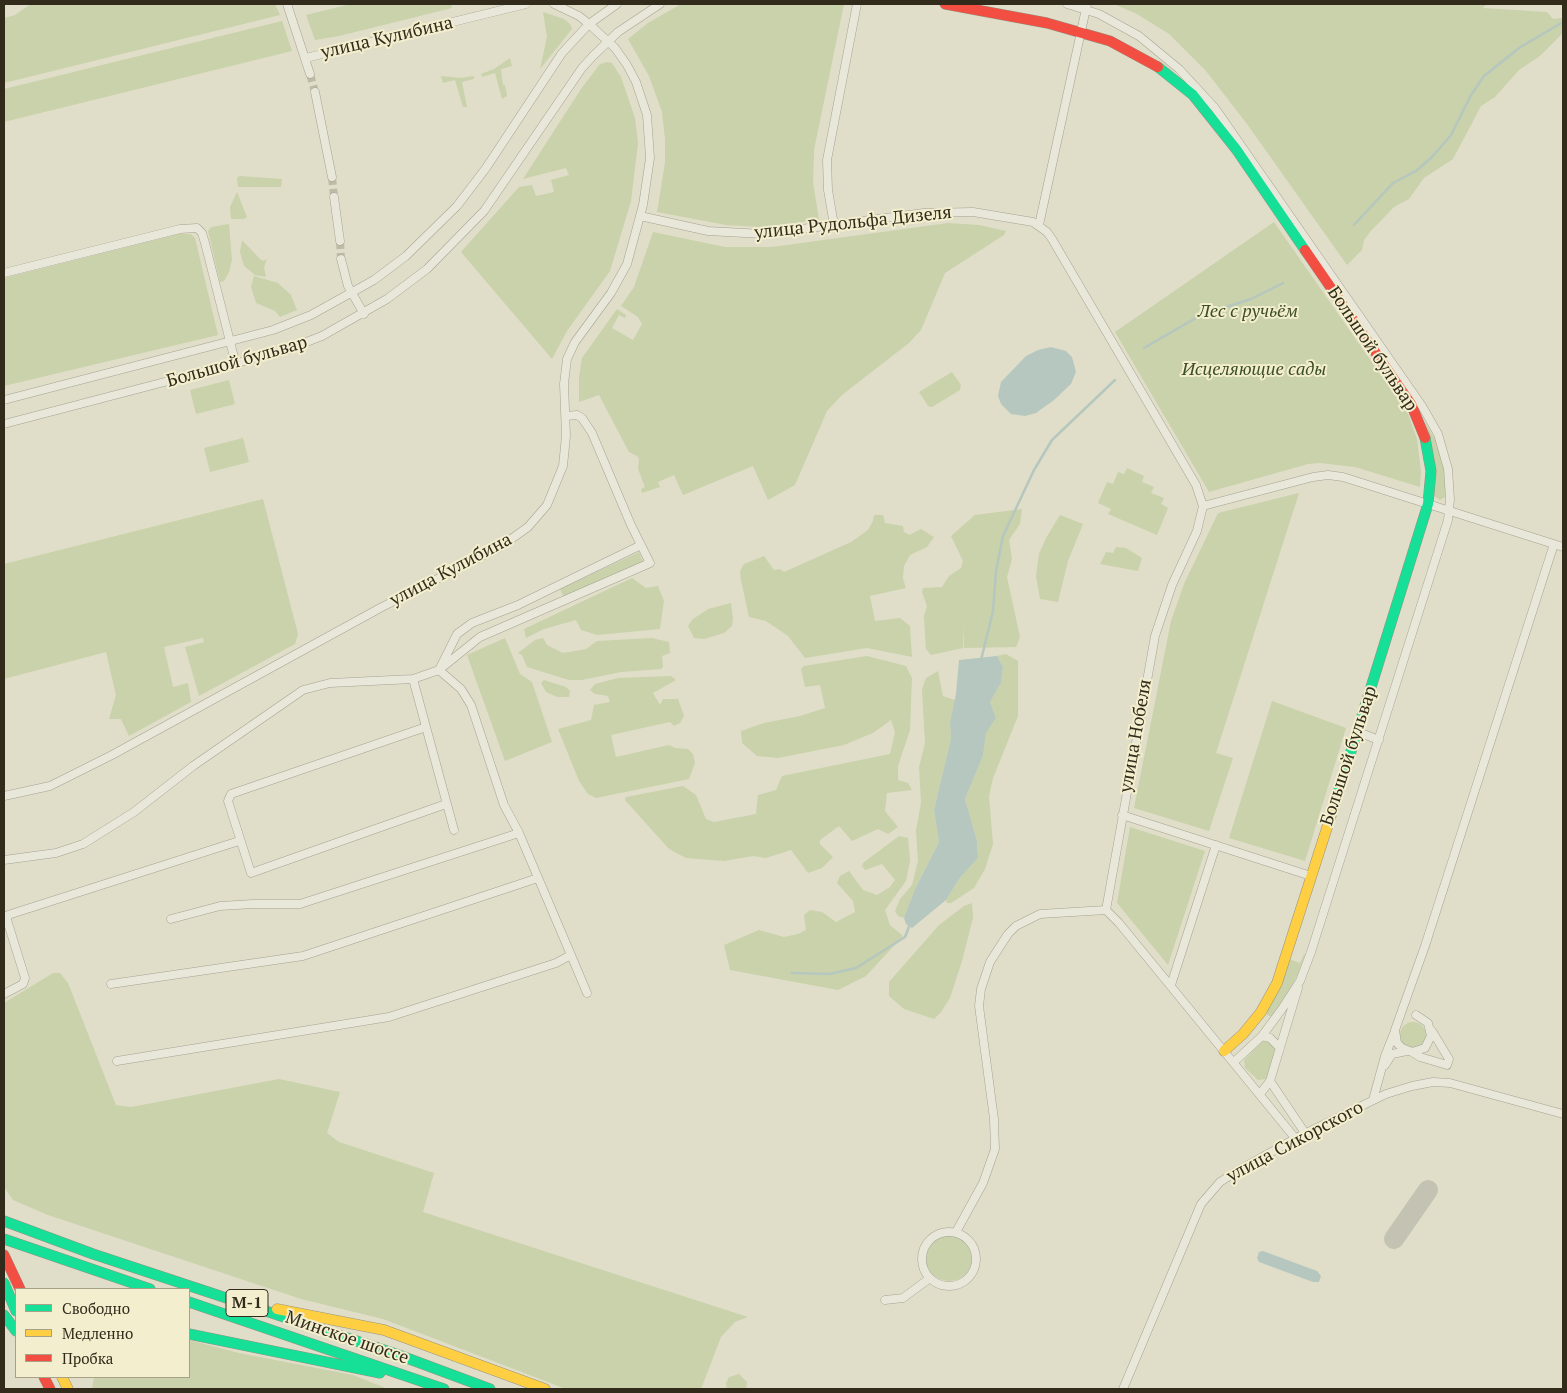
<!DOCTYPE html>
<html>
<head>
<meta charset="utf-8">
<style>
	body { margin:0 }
	#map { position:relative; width:1567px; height:1393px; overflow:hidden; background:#e0dec8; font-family:"PT Serif",serif }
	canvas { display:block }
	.frame { position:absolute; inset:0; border:5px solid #322b1c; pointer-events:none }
	.legend { position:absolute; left:15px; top:1288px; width:175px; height:90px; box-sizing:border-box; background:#f3efce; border:1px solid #a6a187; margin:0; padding:6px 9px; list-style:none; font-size:15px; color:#322b1c }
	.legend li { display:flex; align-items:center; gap:10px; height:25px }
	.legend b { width:25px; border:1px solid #a6a187 }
</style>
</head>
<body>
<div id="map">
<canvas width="1567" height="1393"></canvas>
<div class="frame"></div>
<ul class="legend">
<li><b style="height:6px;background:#16e098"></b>Свободно</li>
<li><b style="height:6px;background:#ffcf43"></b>Медленно</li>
<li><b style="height:6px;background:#f24e42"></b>Пробка</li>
</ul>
</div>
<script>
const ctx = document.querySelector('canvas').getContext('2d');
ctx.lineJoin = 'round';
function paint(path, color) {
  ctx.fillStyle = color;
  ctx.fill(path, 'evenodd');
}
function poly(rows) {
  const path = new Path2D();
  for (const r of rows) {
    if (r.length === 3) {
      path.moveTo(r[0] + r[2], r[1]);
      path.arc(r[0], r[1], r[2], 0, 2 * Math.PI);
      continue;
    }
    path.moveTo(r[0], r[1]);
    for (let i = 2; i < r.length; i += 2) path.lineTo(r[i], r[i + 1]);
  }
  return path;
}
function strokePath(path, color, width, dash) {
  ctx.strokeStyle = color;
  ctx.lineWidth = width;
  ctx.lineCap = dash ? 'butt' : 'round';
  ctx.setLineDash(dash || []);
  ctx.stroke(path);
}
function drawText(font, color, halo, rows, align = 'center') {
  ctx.font = font + ' "PT Serif",serif';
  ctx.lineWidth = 4;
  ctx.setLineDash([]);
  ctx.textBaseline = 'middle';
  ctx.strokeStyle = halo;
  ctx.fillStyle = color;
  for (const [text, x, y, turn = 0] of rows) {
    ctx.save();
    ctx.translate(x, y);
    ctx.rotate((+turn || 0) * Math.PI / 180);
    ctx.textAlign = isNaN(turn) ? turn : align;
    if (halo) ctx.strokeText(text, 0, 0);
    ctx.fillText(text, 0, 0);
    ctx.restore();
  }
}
paint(poly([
	[31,4,275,4,280,15,4,83,4,18,15,15],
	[351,4,451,4,452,8,339,36,315,40,306,15],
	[681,4,844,4,814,150,813,182,819,220,761,227,726,225,657,212,665,163,665,139,662,112,649,76,628,39,648,23],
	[1114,4,1487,4,1483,8,1547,12,1553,19,1562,18,1563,33,1540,56,1519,70,1495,97,1481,106,1453,159,1424,178,1409,199,1394,207,1370,232,1364,240,1362,250,1347,265,1247,124,1206,71,1169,34,1137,14],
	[543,12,564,19,570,24,572,29,540,69,547,37],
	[282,21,292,51,4,122,4,89],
	[510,58,512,66,501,69,503,85,505,85,507,96,502,99,495,73,482,77,481,74,494,69],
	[607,62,612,63,621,77,635,118,638,143,631,201,610,271,567,331,552,359,461,252,519,187,532,185,536,196,554,192,551,180,569,175,566,168,523,179,581,89,600,64],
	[441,76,461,78,474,76,474,79,462,82,467,107,463,107,455,80,443,83],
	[239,176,282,179,281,187,238,187,237,178],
	[237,192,247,217,244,219,231,219,230,207],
	[1274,222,1408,414,1417,439,1421,472,1420,487,1355,467,1320,463,1308,464,1209,492,1115,332],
	[948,223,979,225,1006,231,1004,235,945,273,921,330,909,343,842,395,827,411,795,485,768,500,753,466,683,495,674,475,658,482,660,487,642,493,641,489,645,487,638,469,639,459,637,456,629,452,599,395,579,402,579,377,582,358,617,309,626,315,625,318,619,315,612,328,633,340,642,324,638,317,621,306,634,287,653,232,725,247,772,247],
	[229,224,232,260,229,272,224,281,220,282,208,231,211,227],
	[178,234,191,234,195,238,218,335,4,386,4,278],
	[242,240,259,258,263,261,267,259,264,267,266,277,255,275,244,266,240,252],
	[254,276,278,283,291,295,297,310,280,317,275,311,256,303,251,287],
	[952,372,961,385,960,390,932,407,928,406,919,392],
	[229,380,235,404,196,414,190,390],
	[1425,422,1436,441,1444,470,1446,492,1445,497,1440,500,1434,496],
	[243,438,249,462,210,472,204,448],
	[1127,468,1144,476,1142,482,1154,487,1151,493,1164,498,1161,504,1168,508,1157,535,1108,514,1111,509,1098,503,1107,482,1113,484,1118,472,1124,474],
	[1299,493,1216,753,1233,758,1209,831,1134,808,1171,621,1184,584,1218,513],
	[263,499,298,634,295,644,199,696,185,647,204,642,203,638,164,647,173,687,188,683,191,702,129,736,121,719,109,719,116,695,106,652,4,679,4,564],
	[1022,509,1020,524,1009,540,1012,559,1007,577,1020,637,1016,647,964,648,963,626,963,648,931,655,926,649,924,616,927,606,922,592,923,588,942,587,949,576,961,568,963,561,951,536,975,515],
	[874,515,883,515,885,523,903,526,904,532,909,535,921,529,934,537,927,547,910,555,904,566,903,579,906,588,870,596,875,621,900,618,910,626,912,657,867,648,805,658,788,636,766,621,749,617,741,580,740,571,744,564,764,556,774,570,780,569,784,572,851,542,868,530,873,521],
	[1060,515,1083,524,1068,561,1058,602,1040,599,1036,576,1039,554,1046,538],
	[1116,547,1126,548,1142,558,1138,571,1100,564,1106,552,1113,553],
	[639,552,643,562,564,598,560,589],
	[632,578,646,588,658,586,664,601,660,629,597,635,581,630,576,620,544,629,526,638,524,629],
	[731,603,733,618,732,626,724,633,704,639,694,638,688,626,693,619,708,609],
	[505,638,520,674,532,682,552,742,505,761,467,655],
	[543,638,547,645,563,653,586,649,597,641,652,638,669,642,670,653,662,656,663,667,661,669,621,672,582,680,569,680,527,667,522,655,518,653,535,640],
	[1006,654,1018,661,1018,716,993,778,989,796,993,844,985,869,974,888,951,903,947,903,946,900,959,879,978,858,977,841,965,799,983,756,986,733,996,718,990,702,1001,683,1003,667,997,656],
	[867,656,906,666,912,678,910,730,898,766,898,780,908,783,912,790,887,793,885,811,898,827,888,834,878,829,852,841,839,826,820,840,820,844,833,857,822,868,808,873,791,850,766,858,753,856,724,861,686,858,669,849,625,800,626,797,683,786,696,795,706,819,714,822,756,814,758,795,776,790,782,776,890,754,895,732,891,720,873,733,844,745,778,758,757,756,742,743,741,731,764,723,800,716,825,708,820,685,805,687,801,669,804,666],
	[938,671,943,696,955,700,950,722,951,738,934,810,939,842,915,889,904,918,898,916,895,911,900,899,912,885,918,861,916,830,921,803,919,767,925,743,922,689,926,678],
	[671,676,676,680,653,693,660,705,663,699,678,699,684,716,680,723,674,726,670,722,611,735,616,757,669,745,675,748,688,749,693,754,695,763,689,779,596,798,588,794,579,781,558,729,591,720,594,705,610,702,608,696,595,694,590,690,595,684,618,678],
	[544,680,566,687,570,691,569,697,557,697,546,692,541,683],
	[1272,701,1346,728,1305,861,1229,838],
	[1130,827,1205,851,1168,965,1117,903],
	[899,836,908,838,910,860,906,881,885,910,890,925,903,936,866,976,838,990,730,970,724,945,759,930,784,937,798,934,806,930,804,915,810,910,822,912,836,922,855,912,853,901,837,883,840,876,849,871,863,890,877,895,890,887,895,880,882,864,865,870,862,866,863,863],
	[972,903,973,918,962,961,950,998,941,1012,934,1019,904,1009,889,996,889,982,939,925,964,906],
	[1304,954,1305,954,1298,974,1282,1003,1272,1017,1267,1015,1267,1011,1281,983,1289,959,1300,963],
	[53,973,60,973,68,983,116,1105,131,1107,279,1079,340,1092,327,1133,339,1142,434,1173,423,1212,748,1317,735,1322,721,1337,701,1389,566,1389,383,1319,301,1299,48,1215,13,1200,4,1187,4,1003],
	[1413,1035,13],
	[1267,1040,1274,1047,1275,1051,1268,1075,1266,1079,1258,1080,1245,1068,1244,1060,1263,1041],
	[949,1258,23],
	[189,1340,239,1353,353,1375,388,1389,92,1389,94,1377,189,1377],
	[739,1374,747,1382,746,1389,727,1389,726,1383,729,1377]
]), '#c9d2ab');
paint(poly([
	[1051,347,1066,351,1072,357,1076,372,1071,384,1054,400,1036,413,1025,416,1011,414,1001,404,998,396,1001,382,1026,356,1038,350],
	[997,656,1003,667,1001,683,990,702,996,718,986,733,983,756,965,799,977,841,978,858,959,879,946,900,912,928,906,924,904,918,915,889,939,842,934,810,951,738,950,722,956,694,959,660],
	[1263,1251,1317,1271,1321,1276,1319,1282,1313,1282,1259,1262,1257,1258,1259,1252]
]), '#b5c7be');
strokePath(poly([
	[1354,225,1393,183,1416,171,1432,157,1451,135,1471,95,1484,76,1519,48,1563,22],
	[1144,348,1201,315,1251,299,1283,283],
	[981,660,993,611,996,571,1003,536,1034,470,1052,440,1115,380],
	[792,973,830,974,856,968,905,937,910,924]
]), '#b5c7be', 2.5);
strokePath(poly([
	[1394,1239,1428,1190]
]), '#c4c2b2', 20);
strokePath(poly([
	[310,74,315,92],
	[332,177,334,197],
	[340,241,341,259]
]), '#bdbaa6', 8, [8, 4]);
const street = poly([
	[287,4,310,74],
	[1067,4,1099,14,1139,36,1179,69,1215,108,1422,406,1438,434,1448,469,1450,499,1448,520,1311,952,1300,981,1282,1009,1262,1036,1234,1062],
	[306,58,526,4],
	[315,92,332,177],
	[334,197,340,241],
	[640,216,708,231,763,234,924,213,973,212,1033,222,1047,232,1052,239,1196,485,1203,506,1197,531,1172,585,1155,636,1106,910],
	[834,225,828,190,827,160,857,4],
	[1039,225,1087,4],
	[341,259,348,286,364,314],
	[4,273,180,229,197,228,202,233,205,243,236,365],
	[4,400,273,330,311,315,374,280,406,256,457,206,486,168,562,53,589,24,617,4],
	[4,424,283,351,322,336,387,299,427,269,484,211,582,68,593,56,618,32,660,4],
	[1203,506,1313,477,1328,475,1343,477,1563,547],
	[439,670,457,634,472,623,518,605,641,545],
	[413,679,454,830],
	[426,727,231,794,228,801,251,873,446,804],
	[1358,732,1379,740],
	[4,796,50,786,112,755,382,607,500,547,528,527,547,505,563,466,566,436,564,384,567,359,575,342,611,293,627,264,643,205,650,158,647,115,636,82,627,65,615,48,589,24,579,16,554,4],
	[1122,815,1311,876],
	[4,860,56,853,83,844,134,812,193,766,303,690,330,683,413,679,439,670,480,637,650,563,631,525,592,433,582,418,577,415,566,416],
	[1106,910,1119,923,1295,1138],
	[171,919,220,906,253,904,300,904,519,833],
	[571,955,587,993],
	[111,984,303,956,538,878],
	[1171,985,1216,845],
	[4,994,23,984,25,978,7,920,8,915,239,841],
	[1416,1015,1428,1023,1431,1036,1425,1048,1412,1052,1402,1048,1397,1043,1395,1030,1425,946,1554,544],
	[1262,1036,1270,1038,1280,1048],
	[1412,1052,1420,1057,1447,1065,1449,1059,1432,1031],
	[117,1061,389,1017,556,963,571,955,519,833,504,805,471,705,461,689,439,670],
	[1385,1065,1392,1054,1407,1051],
	[1270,1081,1305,1133],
	[1260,1094,1270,1081,1298,988],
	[1373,1100,1385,1056,1395,1031],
	[956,1232,983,1183,995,1149,994,1119,979,1006,981,989,990,962,1008,934,1016,926,1040,914,1106,910],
	[949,1259,27],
	[885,1300,903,1298,930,1278],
	[1123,1389,1201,1204,1220,1182,1234,1173,1300,1136,1386,1094,1412,1086,1433,1082,1450,1083,1563,1114]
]);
const fast = poly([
	[1158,67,1193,95,1236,149,1305,250],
	[1334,806,1428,504,1431,471,1425,438],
	[4,1221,93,1254,396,1354,490,1389],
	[4,1239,150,1289],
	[4,1283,16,1311],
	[189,1302,444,1389],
	[4,1315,16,1331],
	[189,1334,380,1373]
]);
const slow = poly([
	[1224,1051,1243,1034,1261,1012,1277,983,1334,806],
	[277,1309,384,1330,545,1389],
	[62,1377,68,1389]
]);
const jam = poly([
	[945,4,1047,23,1110,41,1158,67],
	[1305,250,1411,404,1425,438],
	[4,1255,20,1289],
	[44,1377,50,1389]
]);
strokePath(street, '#a5a292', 9);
strokePath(fast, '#959282', 11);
strokePath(slow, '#959282', 11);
strokePath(jam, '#959282', 11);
strokePath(street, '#e8e7da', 8);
strokePath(fast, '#16e098', 10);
strokePath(slow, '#ffcf43', 10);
strokePath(jam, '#f24e42', 10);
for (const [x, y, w] of [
	[247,1303,42]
]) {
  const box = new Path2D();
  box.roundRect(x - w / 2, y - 13.5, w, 27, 4);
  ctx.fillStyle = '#f3efce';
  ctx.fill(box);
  strokePath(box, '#322b1c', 1);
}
drawText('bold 16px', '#322b1c', null, [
	["М-1",247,1303]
]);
drawText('18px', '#322b1c', '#f3efce', [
	["улица Кулибина",387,38,-13],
	["улица Рудольфа Дизеля",853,223,-6],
	["Большой бульвар",1372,349,56],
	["Большой бульвар",237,362,-16],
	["улица Кулибина",451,570,-28],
	["улица Нобеля",1136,736,-80],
	["Большой бульвар",1349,756,-72],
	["улица Сикорского",1295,1142,-28],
	["Минское шоссе",347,1338,19]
]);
drawText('italic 18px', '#3b4e24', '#f3efce', [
	["Лес с ручьём",1248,312],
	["Исцеляющие сады",1254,370]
]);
</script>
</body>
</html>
